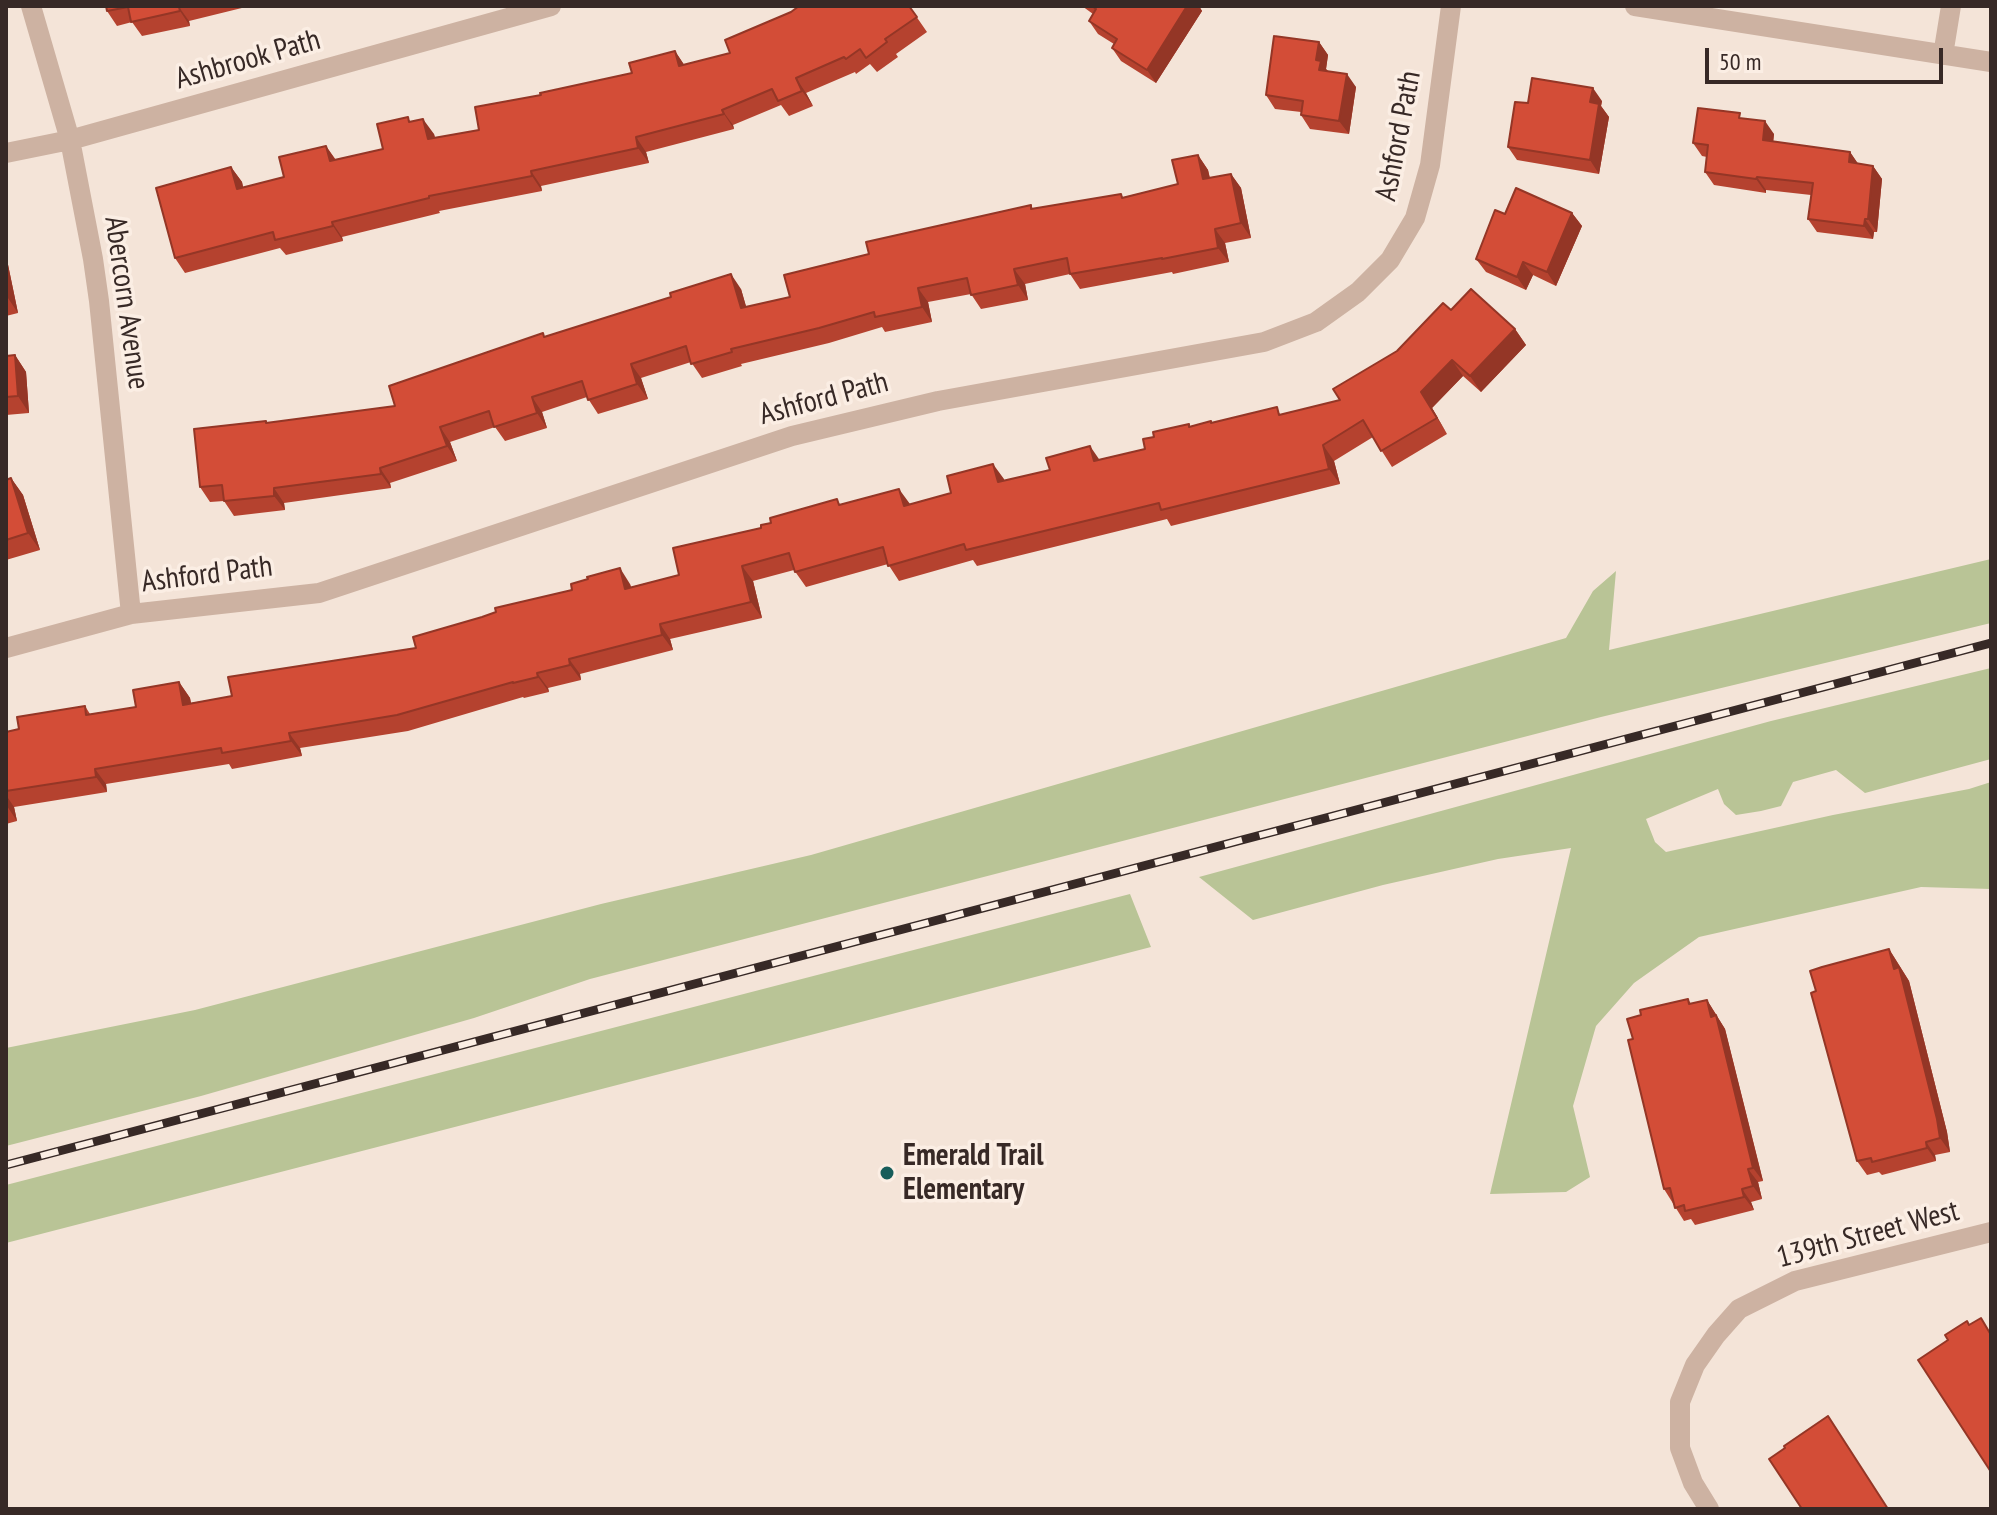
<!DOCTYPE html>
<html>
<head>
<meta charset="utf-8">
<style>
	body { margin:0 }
	#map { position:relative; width:1997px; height:1515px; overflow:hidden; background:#f4e4d8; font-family:"PT Sans Narrow",sans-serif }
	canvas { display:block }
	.frame { position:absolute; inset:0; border:8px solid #372926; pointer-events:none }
	.scale { position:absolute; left:1705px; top:48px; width:238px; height:36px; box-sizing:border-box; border:4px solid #372926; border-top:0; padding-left:10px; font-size:24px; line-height:28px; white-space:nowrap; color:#372926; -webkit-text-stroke:6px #fbeee4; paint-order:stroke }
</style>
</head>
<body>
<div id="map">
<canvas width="1997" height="1515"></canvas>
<div class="frame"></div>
<div class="scale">50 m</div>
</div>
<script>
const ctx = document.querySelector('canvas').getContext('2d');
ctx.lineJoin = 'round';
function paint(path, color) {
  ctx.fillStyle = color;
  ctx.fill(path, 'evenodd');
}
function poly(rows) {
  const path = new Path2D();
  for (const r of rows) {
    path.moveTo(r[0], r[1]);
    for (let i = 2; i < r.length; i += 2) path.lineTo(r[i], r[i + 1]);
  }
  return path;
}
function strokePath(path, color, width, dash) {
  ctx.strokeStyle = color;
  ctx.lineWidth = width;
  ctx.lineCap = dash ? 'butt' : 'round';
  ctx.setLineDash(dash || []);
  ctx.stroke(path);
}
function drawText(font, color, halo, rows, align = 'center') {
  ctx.font = font + ' "PT Sans Narrow",sans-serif';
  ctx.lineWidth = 7;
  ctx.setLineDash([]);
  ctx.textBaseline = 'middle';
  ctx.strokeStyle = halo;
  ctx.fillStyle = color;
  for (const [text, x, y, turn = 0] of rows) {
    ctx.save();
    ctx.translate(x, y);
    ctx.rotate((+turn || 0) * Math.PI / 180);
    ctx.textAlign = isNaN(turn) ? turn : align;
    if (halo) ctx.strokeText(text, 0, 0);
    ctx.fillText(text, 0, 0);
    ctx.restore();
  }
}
paint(poly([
	[1991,559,1991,623,1601,717,590,979,474,1018,201,1096,6,1146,6,1048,195,1010,601,904,811,855,1566,638,1593,591,1616,571,1609,650],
	[1991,668,1991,759,1865,793,1836,770,1793,782,1781,806,1761,811,1736,815,1724,804,1718,789,1646,819,1655,842,1666,852,1833,815,1969,789,1991,782,1991,889,1921,887,1699,937,1634,983,1596,1026,1573,1106,1590,1177,1566,1192,1490,1194,1571,848,1498,859,1383,885,1253,920,1199,877,1771,721],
	[1130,894,1151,947,6,1243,6,1185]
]), '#b9c496');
strokePath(poly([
	[31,6,70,140,93,259,99,301,131,614],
	[1635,6,1991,62],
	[1943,55,1951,6],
	[6,153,70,140,551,6],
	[6,648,131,614,319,593,792,436,938,401,1264,342,1316,322,1358,292,1390,260,1415,218,1430,165,1451,6],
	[1709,1509,1693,1483,1680,1448,1680,1402,1695,1365,1716,1335,1739,1309,1795,1281,1991,1232]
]), '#cdb2a2', 20);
const rail = poly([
	[6,1165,1991,643]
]);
strokePath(rail, '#372926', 9);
strokePath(rail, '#fbeee4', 6, [18]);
paint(poly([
	[106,6,250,6,189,21,190,26,142,36,132,22,117,26,107,11],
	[909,6,927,32,896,54,898,57,877,72,870,64,856,74,855,72,806,93,813,106,789,116,781,105,733,125,734,129,646,152,649,163,541,186,542,191,439,211,440,213,342,237,343,241,286,255,280,248,185,273,175,258,231,167,242,182,243,188,284,177,326,146,336,160,383,149,411,122,434,134,435,138,479,130,541,95,632,73,675,51,684,65],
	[1082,6,1199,6,1202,11,1156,83,1121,61,1112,48,1114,44,1098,34,1089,21,1093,14],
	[1319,42,1328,55,1326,69,1328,71,1356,87,1349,134,1310,129,1301,115,1301,112,1275,109,1266,95],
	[1602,101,1601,106,1609,117,1599,174,1517,160,1508,147,1528,103],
	[1743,118,1774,134,1773,142,1850,152,1858,164,1873,166,1882,179,1877,232,1874,232,1873,239,1817,232,1808,219,1811,195,1766,190,1766,193,1714,185,1705,172,1707,157,1702,156,1693,143],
	[1198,155,1208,170,1210,178,1231,174,1241,188,1251,238,1225,243,1229,262,1173,274,1172,272,1080,289,1070,274,1025,284,1028,300,981,309,971,294,928,302,932,322,885,332,882,327,829,343,741,364,742,366,702,378,691,362,641,378,648,399,598,414,587,397,542,412,547,428,505,441,495,427,450,442,457,461,390,483,391,488,284,503,285,510,234,516,224,501,210,502,200,487,267,423,395,406,546,336,741,289,746,307,790,297,869,254,1031,205,1033,209,1124,197,1178,184],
	[1572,213,1582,226,1556,286,1533,275,1526,290,1486,272,1476,259,1505,214],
	[6,255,18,313,6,316],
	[1451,310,1515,329,1526,345,1481,392,1463,376,1432,408,1447,434,1392,467,1373,437,1334,461,1340,484,1171,526,1167,519,977,566,973,560,899,581,888,564,806,587,794,570,753,581,762,618,670,639,673,650,580,674,581,680,548,688,549,692,524,698,523,697,408,731,300,748,302,756,232,769,229,764,106,784,107,792,14,807,17,821,6,824,6,732,19,729,85,706,90,714,136,707,179,682,190,698,191,703,232,696,416,648,630,584,631,587,679,575,761,528,841,505,910,504,1004,479,1004,481,1145,449,1191,426,1282,414,1340,400,1397,351],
	[15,355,26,372,29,413,6,415,6,356],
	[11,478,23,495,40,550,6,560,6,480],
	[1889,949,1909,981,1947,1132,1950,1152,1935,1155,1936,1161,1882,1175,1879,1172,1867,1175,1857,1161,1816,991],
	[1688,999,1691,1004,1707,1000,1725,1029,1763,1181,1758,1182,1762,1199,1751,1202,1754,1210,1695,1225,1691,1219,1684,1221,1664,1189,1641,1015]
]), '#b5422f');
paint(poly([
	[1187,6,1199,6,1202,11,1156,83,1147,70],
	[179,7,189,21,190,26,180,11],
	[1319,42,1328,55,1326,69,1330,74,1319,70,1316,60],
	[675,51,685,66,679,66],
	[1347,74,1356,87,1349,134,1339,121],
	[796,78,806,93,813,106,802,91],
	[1593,88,1602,101,1601,106,1609,117,1599,174,1590,160,1590,102],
	[722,110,733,125,734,129,724,114],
	[423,119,434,134,439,154,428,139],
	[1765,121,1774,134,1772,154,1763,140],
	[636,137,646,152,649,163,638,148],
	[326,146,336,161,330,161],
	[1850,152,1859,165,1849,162],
	[1198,155,1208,170,1213,194,1203,179],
	[1873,166,1882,179,1877,232,1868,219],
	[231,167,242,182,247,204,237,189],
	[531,171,541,186,542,191,532,176],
	[1231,174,1241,188,1251,238,1241,223],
	[1757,177,1766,190,1766,193,1756,179],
	[1572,213,1582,226,1556,286,1547,272],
	[1865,219,1874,232,1873,239,1864,226],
	[332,222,342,237,343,241,333,226],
	[1215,229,1225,243,1229,262,1218,248],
	[6,255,18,313,6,295],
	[1523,262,1533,275,1526,290,1517,277],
	[1014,269,1025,284,1028,300,1018,285],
	[731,274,741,289,751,323,741,308],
	[918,288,928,302,932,322,922,307],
	[1515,329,1526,345,1481,392,1470,376],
	[15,355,26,372,29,413,18,396],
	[1452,360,1463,376,1432,408,1447,434,1421,392],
	[631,364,641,378,648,399,637,384],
	[532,397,542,412,547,428,537,413],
	[440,427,450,442,457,461,447,446],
	[1323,445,1334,461,1340,484,1329,469],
	[1090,446,1101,462,1094,461],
	[993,464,1004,479,1009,498,998,482],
	[380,468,390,483,391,488,381,474],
	[11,478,23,495,40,550,28,533],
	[274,488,284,503,285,510,274,496],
	[899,489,910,504,904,506],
	[742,566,753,581,762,618,751,602],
	[620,568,630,584,636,605,625,589],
	[660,624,670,639,673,650,662,635],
	[569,659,580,674,581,680,570,665],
	[537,673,548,688,549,692,538,677],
	[179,682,190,698,194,720,183,705],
	[289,733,300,748,302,756,291,741],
	[95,769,106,784,107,792,96,777],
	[6,795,14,807,17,821,7,806],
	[1889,949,1909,981,1947,1132,1950,1152,1940,1138],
	[1707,1000,1725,1029,1763,1181,1753,1168],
	[1926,1142,1935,1155,1936,1161,1927,1148],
	[1748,1169,1758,1182,1762,1199,1753,1186],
	[1742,1189,1751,1202,1754,1210,1744,1197]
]), '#943626');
const building = poly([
	[106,6,183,6,179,7,180,11,131,22,128,7,107,11,106,6],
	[799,6,909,6,917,17,885,39,887,42,866,58,860,49,846,59,844,57,796,78,802,91,778,101,772,89,722,110,724,114,636,137,638,148,531,171,532,176,429,196,429,198,332,222,333,226,275,240,273,232,175,258,156,188,231,167,237,189,284,177,279,157,326,146,330,161,383,149,377,124,408,117,409,122,423,119,428,139,479,130,475,107,541,95,540,93,632,73,629,63,675,51,679,66,730,53,725,40,791,12,799,6],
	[1092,6,1187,6,1147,70,1112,48,1117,39,1089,21,1096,9,1092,6],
	[1274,36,1319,42,1316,60,1321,61,1319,70,1347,74,1339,121,1301,115,1303,101,1266,95,1274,36],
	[1532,78,1593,88,1590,102,1599,104,1590,160,1508,147,1515,102,1528,103,1532,78],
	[1698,108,1740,113,1739,118,1765,121,1763,140,1850,152,1849,162,1873,166,1868,219,1865,219,1864,226,1808,219,1813,183,1757,177,1756,179,1705,172,1708,145,1693,143,1698,108],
	[1198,155,1203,179,1231,174,1241,223,1215,229,1218,248,1162,259,1162,258,1070,274,1067,258,1014,269,1018,285,971,295,967,278,918,288,922,307,875,317,874,312,819,328,731,349,732,352,691,364,686,346,631,364,637,384,588,400,582,381,532,397,537,413,494,427,489,411,440,427,447,446,380,468,381,474,274,488,274,496,224,501,222,485,200,487,194,429,266,421,266,423,395,406,389,386,543,333,544,337,671,297,670,293,731,274,741,308,790,297,784,275,869,254,866,242,1031,205,1031,209,1121,194,1122,198,1178,184,1172,160,1198,155],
	[1516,188,1572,213,1547,272,1523,262,1517,277,1476,259,1495,210,1505,214,1516,188],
	[1471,289,1515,329,1470,376,1452,360,1421,392,1437,418,1381,451,1363,420,1323,445,1329,469,1161,510,1159,503,966,550,964,544,888,566,883,547,795,572,789,553,742,566,751,602,660,624,662,635,569,659,570,665,537,673,538,677,513,683,513,682,397,715,289,733,291,741,222,753,221,748,95,769,96,777,6,791,6,732,19,729,17,717,85,706,86,715,136,707,133,690,179,682,183,705,232,696,228,677,416,648,413,637,482,617,496,612,495,608,572,590,571,584,588,579,587,577,620,568,625,589,679,575,673,548,761,528,761,525,771,523,770,518,837,499,839,505,899,489,904,506,951,493,947,476,993,464,998,482,1050,470,1046,458,1090,446,1094,461,1145,449,1143,439,1154,437,1153,432,1189,424,1189,427,1211,421,1211,423,1277,407,1279,415,1340,400,1333,389,1397,351,1443,303,1451,310,1471,289],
	[15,355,18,396,6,397,6,356,15,355],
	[11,478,28,533,6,540,6,480,11,478],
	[1889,949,1894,969,1899,967,1937,1119,1940,1138,1926,1142,1927,1148,1872,1162,1871,1158,1857,1161,1811,993,1816,991,1810,971,1822,967,1889,949],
	[1688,999,1689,1004,1707,1000,1711,1017,1716,1015,1753,1168,1748,1169,1753,1186,1742,1189,1744,1197,1685,1211,1684,1205,1675,1208,1670,1188,1664,1189,1628,1040,1633,1039,1627,1019,1641,1015,1640,1010,1688,999],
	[1981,1318,1991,1335,1991,1472,1918,1360,1948,1340,1945,1335,1967,1321,1969,1325,1981,1318],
	[1828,1416,1888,1509,1802,1509,1769,1459,1785,1448,1784,1446,1828,1416]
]);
paint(building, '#d34d37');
strokePath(building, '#943626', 2);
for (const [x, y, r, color] of [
	[887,1173,8,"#175d5a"]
]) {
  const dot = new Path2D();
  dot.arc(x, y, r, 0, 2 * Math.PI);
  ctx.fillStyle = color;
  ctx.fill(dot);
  strokePath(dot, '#fbeee4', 3);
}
drawText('30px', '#372926', '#fbeee4', [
	["Ashbrook Path",248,60,-16],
	["Ashford Path",1399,136,-79],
	["Abercorn Avenue",126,303,82],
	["Ashford Path",824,399,-15],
	["Ashford Path",207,575,-7],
	["139th Street West",1868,1235,-15]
]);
drawText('bold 30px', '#372926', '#fbeee4', [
	["Emerald Trail",903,1156],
	["Elementary",903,1190]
], 'left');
</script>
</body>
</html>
